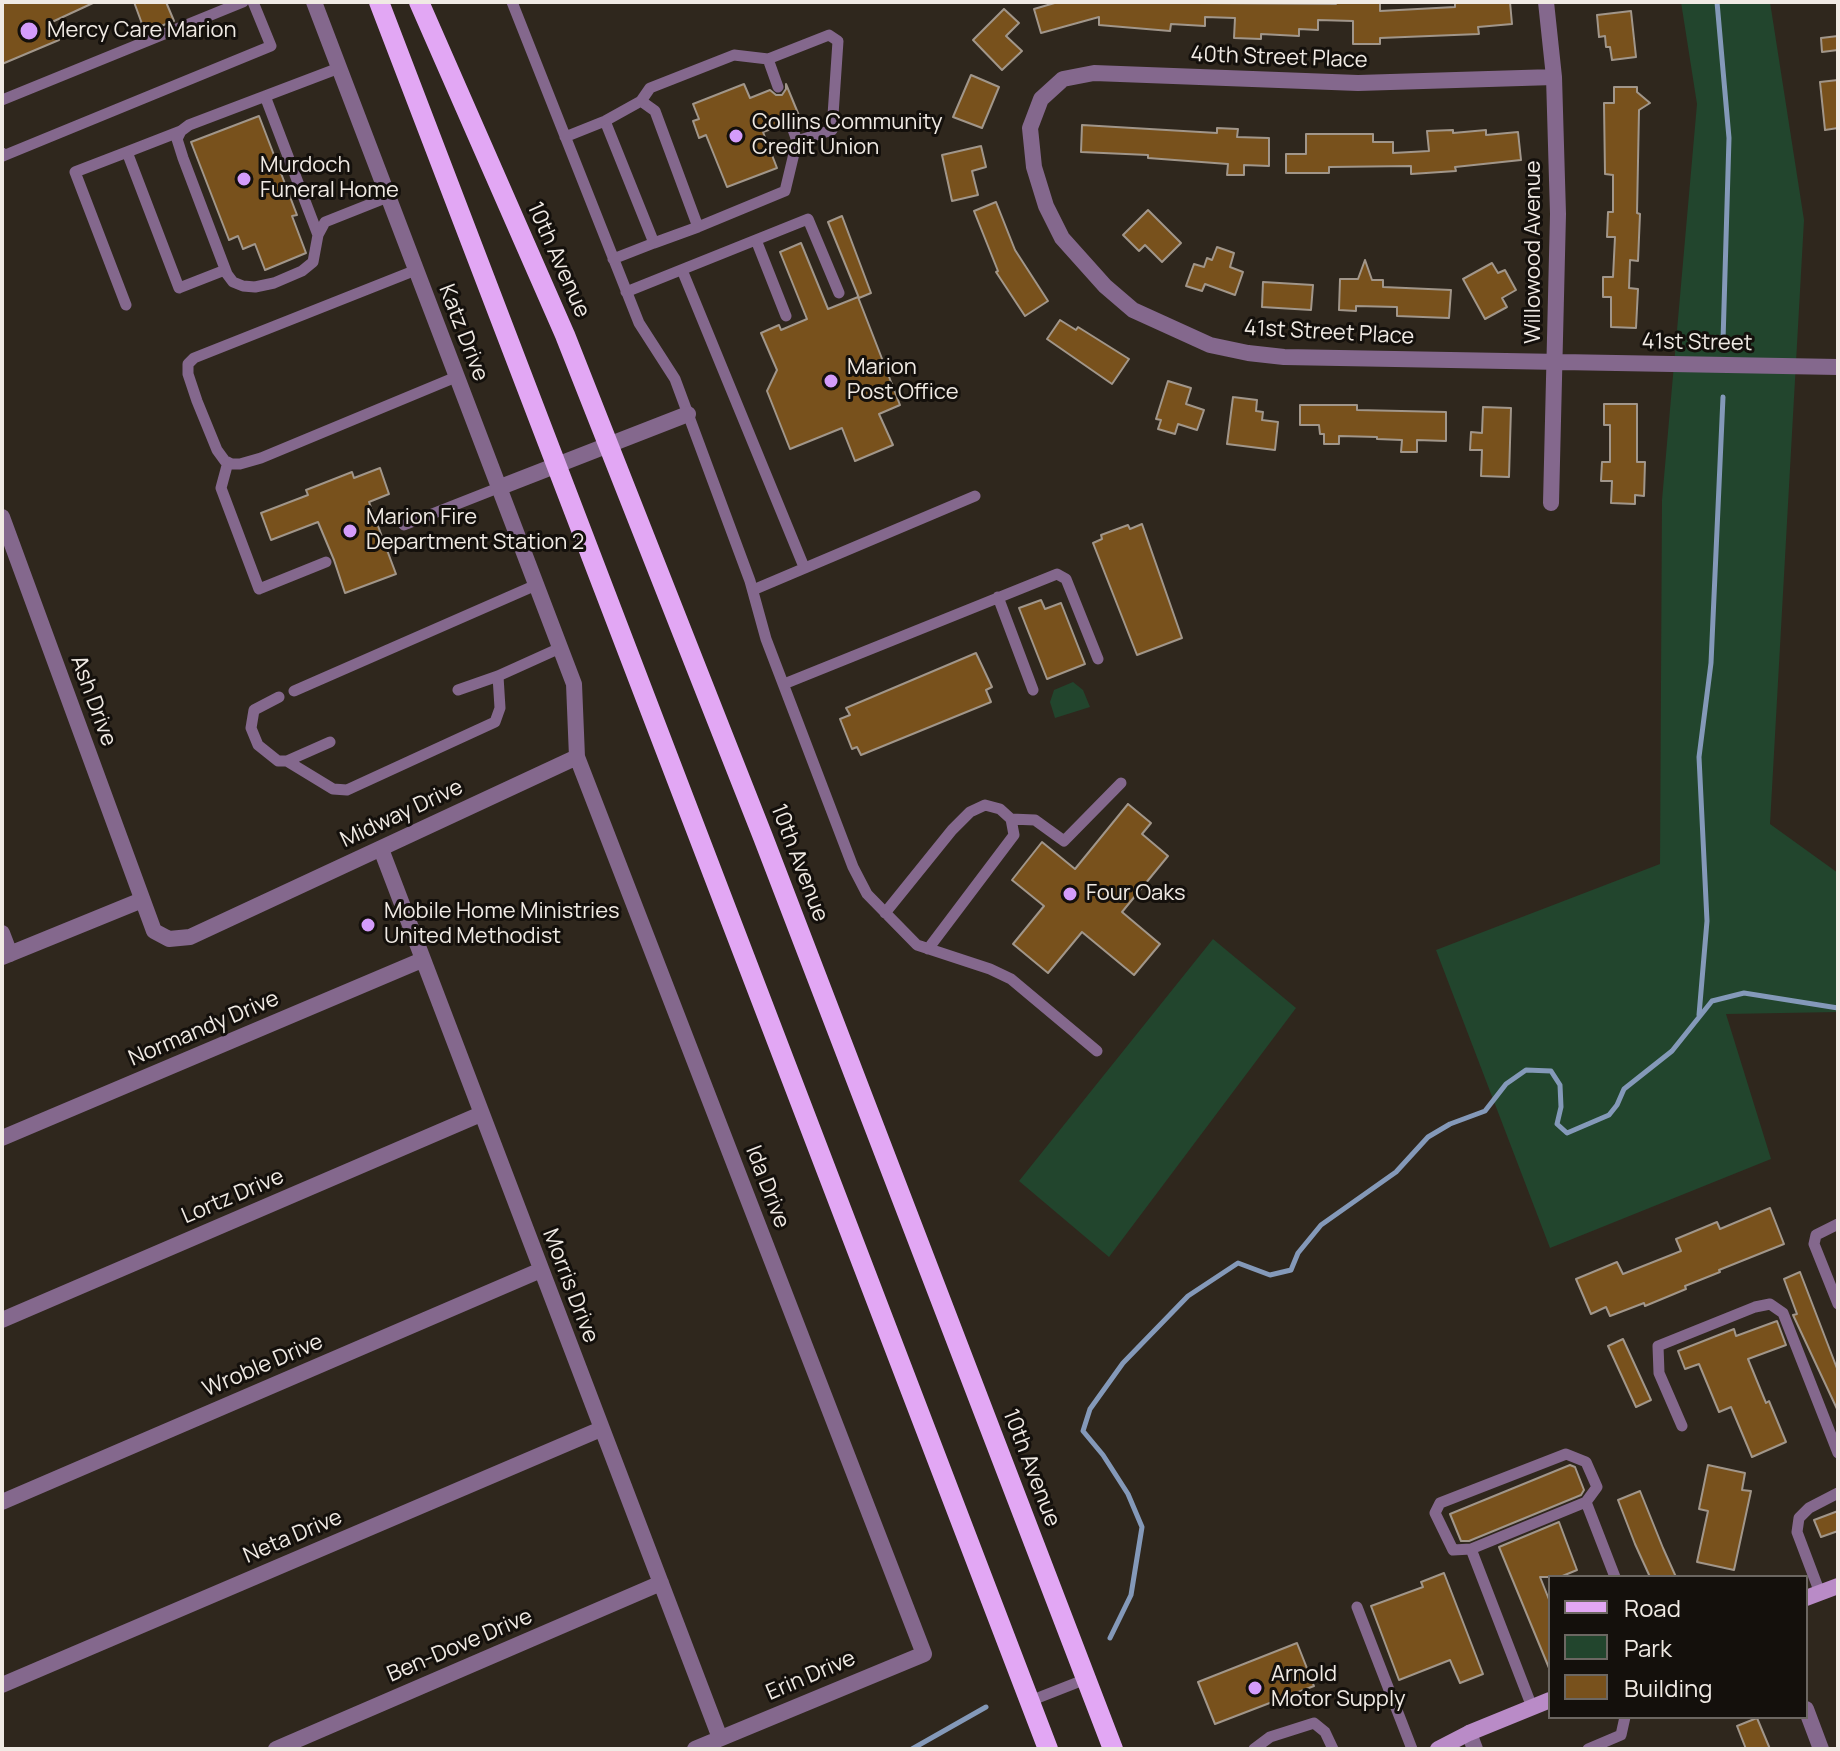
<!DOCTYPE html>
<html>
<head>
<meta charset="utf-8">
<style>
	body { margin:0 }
	#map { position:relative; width:1840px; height:1751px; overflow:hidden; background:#2f271d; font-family:Manrope,sans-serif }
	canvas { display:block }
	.frame { position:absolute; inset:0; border:4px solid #f0eae4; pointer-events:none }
	.legend { position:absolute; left:1548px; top:1575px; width:260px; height:144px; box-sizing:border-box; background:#14100c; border:2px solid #6c6762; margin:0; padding:10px 14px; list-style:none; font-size:24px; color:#f0eae4 }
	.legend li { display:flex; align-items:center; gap:16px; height:40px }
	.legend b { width:40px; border:2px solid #6c6762 }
</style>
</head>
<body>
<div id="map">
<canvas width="1840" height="1751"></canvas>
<div class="frame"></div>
<ul class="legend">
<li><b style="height:10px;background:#e2a7f4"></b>Road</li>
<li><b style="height:22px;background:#22452d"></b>Park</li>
<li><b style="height:22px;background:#78511c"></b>Building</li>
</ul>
</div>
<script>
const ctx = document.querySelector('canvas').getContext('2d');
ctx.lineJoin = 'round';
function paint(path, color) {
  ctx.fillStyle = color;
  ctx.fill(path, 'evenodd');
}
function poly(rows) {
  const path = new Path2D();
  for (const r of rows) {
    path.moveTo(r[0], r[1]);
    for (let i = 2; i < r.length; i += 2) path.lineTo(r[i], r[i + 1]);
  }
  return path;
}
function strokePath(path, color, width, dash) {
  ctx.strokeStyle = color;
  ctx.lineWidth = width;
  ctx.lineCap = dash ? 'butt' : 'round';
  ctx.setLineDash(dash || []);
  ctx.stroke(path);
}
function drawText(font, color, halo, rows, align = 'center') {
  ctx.font = font + ' Manrope,sans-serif';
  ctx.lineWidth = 6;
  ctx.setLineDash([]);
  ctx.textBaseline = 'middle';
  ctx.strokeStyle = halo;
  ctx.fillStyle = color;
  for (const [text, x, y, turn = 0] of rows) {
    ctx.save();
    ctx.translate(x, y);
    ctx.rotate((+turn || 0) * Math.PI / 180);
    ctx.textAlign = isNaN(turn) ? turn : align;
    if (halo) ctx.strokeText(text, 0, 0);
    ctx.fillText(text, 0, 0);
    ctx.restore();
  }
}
paint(poly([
	[1681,2,1770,2,1804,220,1770,824,1838,873,1838,1012,1726,1014,1771,1159,1550,1248,1436,950,1660,864,1662,500,1697,104],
	[1073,682,1083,690,1090,707,1055,718,1050,702,1054,690],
	[1213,939,1296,1008,1109,1257,1019,1181]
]), '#22452d');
strokePath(poly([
	[1717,2,1729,138,1723,341],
	[1699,1015,1707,921,1699,757,1711,663,1723,397],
	[1110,1638,1131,1595,1142,1527,1128,1494,1103,1455,1083,1431,1090,1409,1123,1363,1188,1296,1238,1263,1270,1275,1291,1270,1298,1253,1321,1225,1396,1172,1428,1137,1450,1124,1485,1111,1506,1084,1526,1070,1551,1071,1560,1085,1561,1107,1557,1124,1567,1133,1609,1115,1617,1105,1624,1089,1672,1051,1712,1001,1744,993,1838,1008],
	[912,1749,986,1707]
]), '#8499b9', 5);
const building = poly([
	[2,2,93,2,93,3,52,22,59,40,2,64,2,2],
	[134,2,166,2,174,21,145,32,134,2],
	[1058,2,1336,4,1336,2,1380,2,1380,11,1455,7,1455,2,1510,2,1512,24,1478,27,1479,34,1380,38,1380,44,1353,44,1353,21,1318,20,1318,30,1299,29,1299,36,1261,34,1261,39,1234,38,1235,18,1205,17,1205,26,1171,24,1170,31,1099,25,1099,17,1041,33,1034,9,1058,2],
	[1004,9,1019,23,1006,36,1022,51,1002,70,973,40,1004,9],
	[1631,11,1636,57,1612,60,1610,47,1606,47,1605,36,1599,37,1597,15,1631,11],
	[1838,36,1838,50,1822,52,1821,38,1838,36],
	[971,75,999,87,982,128,953,117,971,75],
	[1838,80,1838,128,1825,130,1820,82,1838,80],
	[744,84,750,98,770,90,776,95,782,95,786,89,786,84,800,118,792,113,786,113,782,119,782,125,763,132,777,168,727,187,706,135,699,138,693,121,699,119,693,104,744,84],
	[1614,87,1637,87,1637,92,1650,103,1639,110,1637,213,1640,214,1638,261,1630,260,1629,288,1638,289,1636,328,1611,327,1611,297,1603,297,1603,277,1613,277,1615,237,1607,237,1608,212,1613,212,1613,175,1605,174,1604,103,1614,103,1614,87],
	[259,116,297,215,292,216,306,253,265,270,255,244,243,249,238,236,229,240,191,142,259,116],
	[1082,125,1217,133,1217,128,1238,129,1237,137,1269,138,1269,166,1244,165,1244,175,1227,175,1228,164,1148,158,1148,155,1081,152,1082,125],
	[1453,130,1453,133,1486,130,1486,135,1518,132,1521,160,1455,167,1456,171,1411,174,1411,166,1329,167,1329,173,1286,173,1286,154,1306,154,1306,134,1373,134,1373,142,1393,142,1393,153,1429,151,1427,131,1453,130],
	[981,146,986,167,972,171,978,195,952,201,942,155,981,146],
	[996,202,1015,250,1048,301,1025,316,996,272,998,271,974,211,996,202],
	[1148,210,1181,243,1162,262,1145,245,1139,251,1123,235,1148,210],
	[842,216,871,293,859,298,828,222,842,216],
	[801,243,828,309,858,297,900,405,879,414,893,445,855,461,842,428,790,449,767,391,777,370,761,333,779,325,781,330,807,319,780,252,801,243],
	[1217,247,1234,253,1230,267,1243,272,1235,295,1205,284,1202,291,1186,286,1194,264,1204,267,1207,258,1212,260,1217,247],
	[1365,260,1372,280,1383,280,1383,287,1451,290,1449,318,1397,316,1397,307,1356,306,1356,311,1339,310,1340,279,1358,279,1365,260],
	[1492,263,1498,273,1505,270,1516,290,1502,298,1507,307,1485,319,1463,279,1492,263],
	[1263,282,1313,285,1311,310,1262,307,1263,282],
	[1060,320,1076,330,1078,327,1129,359,1112,384,1047,339,1060,320],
	[1168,381,1191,388,1186,404,1204,410,1197,430,1178,424,1175,434,1158,429,1161,420,1156,419,1168,381],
	[1233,397,1257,400,1256,411,1263,412,1262,420,1278,422,1275,450,1227,444,1233,397],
	[1604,404,1637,404,1637,462,1645,462,1644,496,1635,495,1635,504,1611,503,1612,481,1601,481,1602,462,1610,462,1610,425,1604,425,1604,404],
	[1300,405,1357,405,1357,410,1446,412,1446,441,1417,440,1417,452,1401,452,1402,440,1377,439,1377,437,1339,436,1339,444,1324,444,1324,434,1320,434,1319,425,1300,425,1300,405],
	[1483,407,1511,408,1509,477,1481,476,1482,450,1470,450,1471,432,1482,433,1483,407],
	[380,468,389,494,369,502,396,574,345,593,334,560,318,522,271,540,261,513,308,495,306,490,352,472,354,478,380,468],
	[1142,524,1182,638,1137,655,1093,543,1102,539,1101,535,1128,525,1130,529,1142,524],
	[1041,600,1045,609,1061,603,1085,664,1047,679,1019,608,1041,600],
	[976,653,992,687,986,690,991,702,861,755,857,747,852,749,840,719,850,715,846,708,976,653],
	[1128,804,1151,823,1142,834,1168,856,1122,912,1160,944,1134,975,1082,932,1048,973,1013,944,1044,906,1012,880,1042,842,1075,869,1128,804],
	[1770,1208,1784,1244,1719,1270,1720,1272,1685,1286,1686,1289,1645,1306,1644,1303,1610,1316,1606,1307,1591,1314,1576,1279,1617,1262,1623,1274,1681,1251,1676,1239,1717,1222,1720,1229,1770,1208],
	[1800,1272,1838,1371,1838,1411,1793,1315,1797,1314,1784,1279,1800,1272],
	[1777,1321,1786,1345,1748,1359,1766,1403,1769,1401,1786,1442,1752,1457,1731,1407,1719,1412,1699,1364,1685,1369,1678,1351,1734,1329,1736,1336,1777,1321],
	[1623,1339,1651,1400,1636,1407,1608,1346,1623,1339],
	[1570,1465,1575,1467,1584,1490,1581,1495,1469,1541,1461,1541,1450,1514,1570,1465],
	[1708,1465,1745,1473,1742,1490,1751,1491,1734,1570,1697,1562,1708,1511,1699,1509,1708,1465],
	[1640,1491,1663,1548,1676,1577,1650,1577,1635,1544,1618,1500,1640,1491],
	[1838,1511,1838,1531,1821,1537,1814,1520,1838,1511],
	[1559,1522,1577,1570,1560,1577,1540,1577,1550,1602,1549,1668,1499,1547,1559,1522],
	[1444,1573,1483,1674,1460,1683,1450,1660,1399,1680,1371,1606,1423,1587,1421,1582,1444,1573],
	[1297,1643,1314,1686,1215,1724,1198,1682,1297,1643],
	[1757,1718,1770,1749,1746,1749,1737,1726,1757,1718]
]);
paint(building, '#78511c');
strokePath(building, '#a1968a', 2);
strokePath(poly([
	[512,2,639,323,675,379,750,581,766,639,853,867,867,894,917,945,990,969,1011,979,1097,1051],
	[768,59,778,87],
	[339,68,189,125,181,131,177,139,183,158,227,274,233,282,243,286,255,287,274,283,302,271,313,262,318,235,325,222,388,197],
	[265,96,318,235],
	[2,100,243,2],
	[641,101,655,111,698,227,654,243],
	[605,121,654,243,613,259],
	[181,131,127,152,179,288,225,270],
	[565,137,605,121,641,101,650,88,734,55,768,59,829,35,838,41,832,130,797,141],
	[2,153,3,156,271,46,253,2],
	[698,227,785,191,797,141,790,121],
	[756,240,786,316],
	[416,270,194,358,188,364,188,374,197,401,217,450,225,461,232,464,240,464,261,458,456,377],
	[682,270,804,567],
	[626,292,808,219,839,293],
	[126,305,75,172,127,152],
	[228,462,221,488,259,589,326,562],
	[404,525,498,488],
	[753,590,975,496],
	[998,597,1033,690],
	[784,684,1057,574,1066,579,1098,659],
	[458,690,498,676,560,648],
	[294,691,536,585],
	[279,697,254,710,251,728,258,745,278,761,287,761,333,789,347,790,495,722,500,708,498,676],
	[287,761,330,742],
	[1011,819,1035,820,1064,841,1121,783],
	[885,913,952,830,970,812,985,805,1000,809,1011,819,1014,835,928,949],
	[1838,1224,1816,1235,1814,1244,1838,1304],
	[1682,1426,1659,1373,1658,1346,1755,1307,1770,1304,1783,1313,1838,1453],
	[1471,1549,1453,1550,1435,1513,1440,1503,1566,1454,1586,1462,1597,1487,1586,1502],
	[1820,1593,1797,1532,1799,1518,1809,1508,1838,1493],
	[1357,1607,1412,1749],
	[1030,1701,1086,1679],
	[1532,1707,1471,1549,1586,1502,1615,1577],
	[1254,1749,1270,1737,1314,1723,1325,1732,1333,1749],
	[1588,1749,1621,1735,1625,1717]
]), '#84688d', 11);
strokePath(poly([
	[314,2,574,684,577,757,924,1654,695,1749],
	[1546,2,1554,77,1558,214,1551,503],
	[1554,77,1358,83,1094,73,1063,79,1041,99,1030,128,1034,167,1046,206,1062,238,1105,286,1133,310,1210,345,1248,353,1284,357,1838,367],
	[498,488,688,414],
	[2,517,154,931,169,939,190,937,577,757],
	[381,849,720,1738],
	[2,933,10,954],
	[2,957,142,900],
	[2,1138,422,960],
	[2,1320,481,1114],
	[2,1502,541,1270],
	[2,1685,601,1429],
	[1806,1709,1821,1749],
	[1469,1733,1475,1749],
	[276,1749,661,1583]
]), '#84688d', 16);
strokePath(poly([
	[1806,1598,1838,1586],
	[1438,1749,1469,1733,1550,1700]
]), '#b98bc7', 16);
strokePath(poly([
	[379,2,1048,1749],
	[419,2,565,335,763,837,1113,1749]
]), '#e2a7f4', 20);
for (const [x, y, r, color] of [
	[29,31,10,"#d49cfb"],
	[736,136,8,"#d49cfb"],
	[244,179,8,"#d49cfb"],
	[831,381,8,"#d49cfb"],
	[350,531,8,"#d49cfb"],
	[1070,894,8,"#d49cfb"],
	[368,925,8,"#d49cfb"],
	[1255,1688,8,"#d49cfb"]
]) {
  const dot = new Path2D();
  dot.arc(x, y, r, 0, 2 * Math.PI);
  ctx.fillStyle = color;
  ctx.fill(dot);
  strokePath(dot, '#14100c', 3);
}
drawText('22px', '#f0eae4', '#14100c', [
	["Mercy Care Marion",47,31],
	["Collins Community",752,123],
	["Credit Union",752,148],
	["Murdoch",260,166],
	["Funeral Home",260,191],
	["Marion",847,368],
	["Post Office",847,393],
	["Marion Fire",366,518],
	["Department Station 2",366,543],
	["Four Oaks",1086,894],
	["Mobile Home Ministries",384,912],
	["United Methodist",384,937],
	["Arnold",1271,1675],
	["Motor Supply",1271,1700]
], 'left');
drawText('22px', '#f0eae4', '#14100c', [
	["40th Street Place",1279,58,2],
	["Willowood Avenue",1534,252,-90],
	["10th Avenue",558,260,66],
	["Katz Drive",463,333,69],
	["41st Street Place",1329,333,3],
	["41st Street",1697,343,1],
	["Ash Drive",93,701,70],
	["Midway Drive",402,814,-25],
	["10th Avenue",799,863,69],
	["Normandy Drive",204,1029,-23],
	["Ida Drive",767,1187,69],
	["Lortz Drive",233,1197,-23],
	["Morris Drive",570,1286,69],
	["Wroble Drive",263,1366,-23],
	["10th Avenue",1031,1468,69],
	["Neta Drive",293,1537,-23],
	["Ben-Dove Drive",460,1646,-23],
	["Erin Drive",811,1676,-23]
]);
</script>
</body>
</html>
